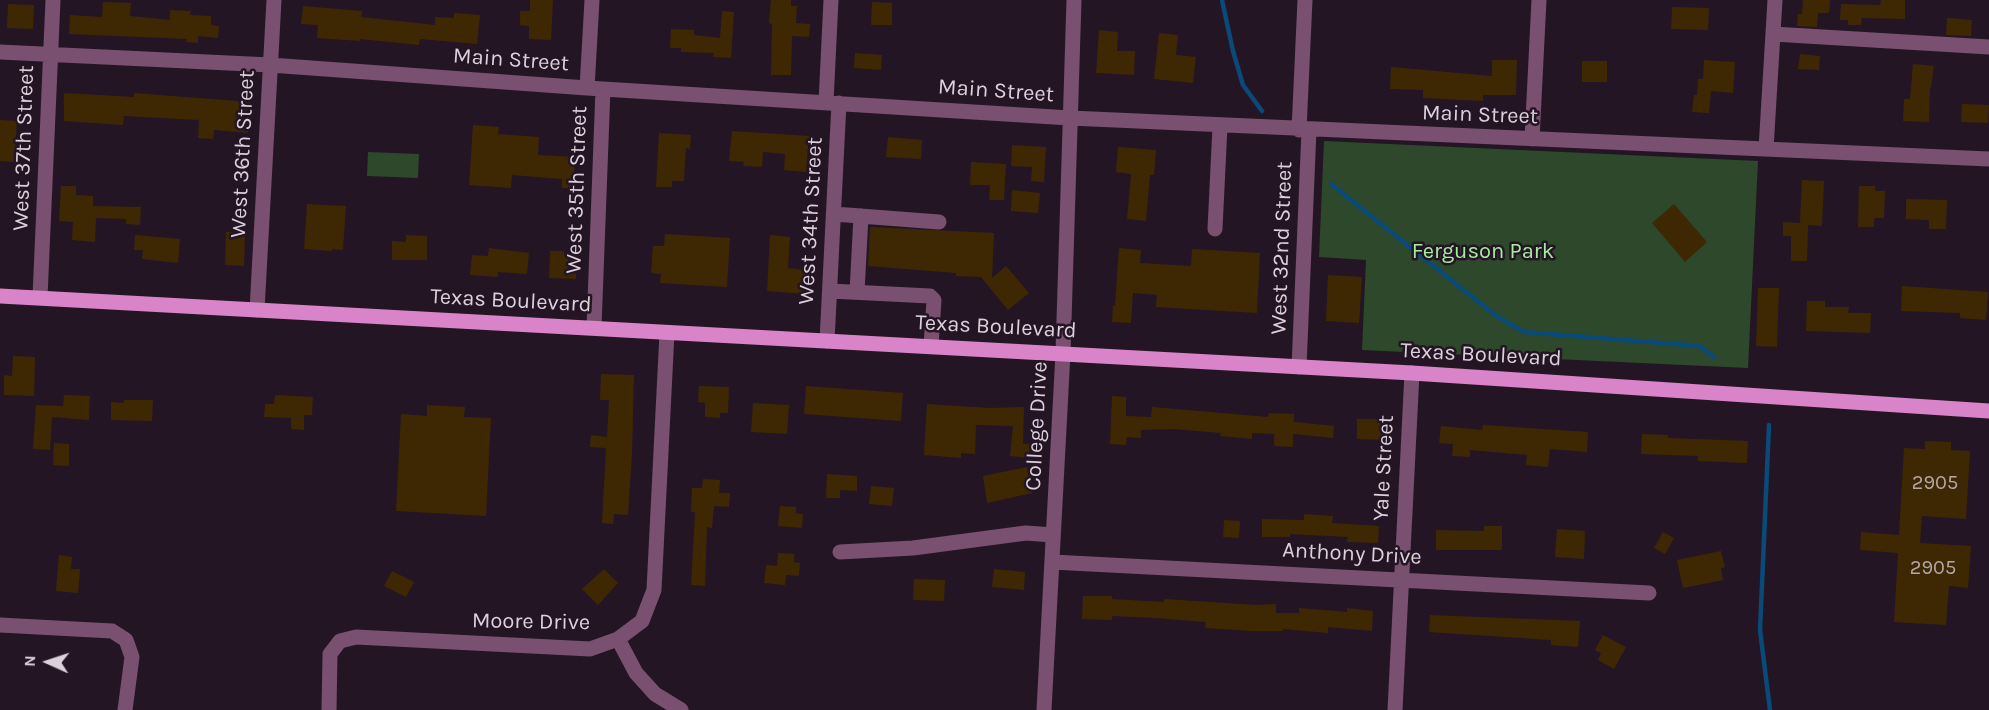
<!DOCTYPE html>
<html>
<head>
<meta charset="utf-8">
<style>
	body { margin:0 }
	#map { position:relative; width:1989px; height:710px; overflow:hidden; background:#241525; font-family:Karla,sans-serif }
	canvas { display:block }
	.north { position:absolute; left:18px; top:632px; width:60px; height:60px; -webkit-text-stroke:4px #241525; paint-order:stroke; rotate:273deg; font-size:16px; font-weight:700; line-height:24px; text-align:center; color:#dbd0db }
	.north::after { content:''; display:block; margin:auto; width:21px; height:27px; background:#dbd0db; clip-path:polygon(50% 0,100% 100%,50% 72%,0 100%) }
</style>
</head>
<body>
<div id="map">
<canvas width="1989" height="710"></canvas>
<div class="north">N</div>
</div>
<script>
const ctx = document.querySelector('canvas').getContext('2d');
ctx.lineJoin = 'round';
function paint(path, color) {
  ctx.fillStyle = color;
  ctx.fill(path, 'evenodd');
}
function poly(rows) {
  const path = new Path2D();
  for (const r of rows) {
    path.moveTo(r[0], r[1]);
    for (let i = 2; i < r.length; i += 2) path.lineTo(r[i], r[i + 1]);
  }
  return path;
}
function strokePath(path, color, width, dash) {
  ctx.strokeStyle = color;
  ctx.lineWidth = width;
  ctx.lineCap = dash ? 'butt' : 'round';
  ctx.setLineDash(dash || []);
  ctx.stroke(path);
}
function drawText(font, color, halo, rows, align = 'center') {
  ctx.font = font + ' Karla,sans-serif';
  ctx.lineWidth = 5;
  ctx.setLineDash([]);
  ctx.textBaseline = 'middle';
  ctx.strokeStyle = halo;
  ctx.fillStyle = color;
  for (const [text, x, y, turn = 0] of rows) {
    ctx.save();
    ctx.translate(x, y);
    ctx.rotate((+turn || 0) * Math.PI / 180);
    ctx.textAlign = isNaN(turn) ? turn : align;
    if (halo) ctx.strokeText(text, 0, 0);
    ctx.fillText(text, 0, 0);
    ctx.restore();
  }
}
paint(poly([
	[1324,141,1758,161,1748,368,1362,350,1366,260,1319,257],
	[368,152,419,154,418,178,367,176]
]), '#2d482a');
strokePath(poly([
	[1222,0,1233,51,1243,85,1262,111],
	[1331,184,1495,315,1524,332,1700,346,1714,357],
	[1769,425,1760,630,1770,710]
]), '#0a4a78', 4.5);
paint(poly([
	[530,0,553,0,551,40,529,39,529,26,520,25,520,11,530,11],
	[771,0,791,0,791,6,797,6,796,23,810,24,809,37,792,36,791,75,771,75,772,24,769,23],
	[1803,0,1830,0,1829,13,1818,13,1817,27,1797,26,1798,14,1802,14],
	[1881,0,1905,0,1905,19,1862,18,1861,25,1848,25,1848,20,1840,20,1841,4,1880,5],
	[103,2,131,3,130,16,170,20,170,10,191,11,190,15,211,16,211,25,219,26,218,38,198,36,198,43,186,42,187,39,69,34,70,15,102,17],
	[872,2,892,3,892,25,871,25],
	[8,4,34,5,33,29,7,28],
	[303,6,362,11,361,17,435,25,435,17,454,18,454,13,480,15,477,44,420,39,419,45,360,39,360,41,317,38,318,25,301,24],
	[1672,7,1709,8,1708,30,1671,29],
	[722,11,734,12,731,58,713,57,714,53,681,52,681,48,670,48,671,29,694,30,694,35,720,38],
	[1947,18,1972,20,1971,36,1946,35],
	[1099,30,1118,32,1117,51,1135,51,1134,75,1096,73],
	[1159,33,1178,35,1176,55,1196,57,1193,83,1154,79],
	[855,53,882,55,881,70,854,68],
	[1800,54,1820,56,1819,70,1798,69],
	[1492,60,1517,60,1516,95,1483,95,1483,101,1423,98,1423,90,1390,89,1391,67,1492,76],
	[1704,60,1735,62,1733,93,1711,91,1709,113,1692,112,1694,95,1697,95,1698,79,1703,79],
	[1582,61,1607,61,1607,82,1582,82],
	[1913,64,1934,66,1931,88,1930,88,1929,122,1903,121,1904,99,1910,99],
	[64,93,134,97,134,93,250,102,248,133,214,130,213,139,198,138,199,120,124,116,123,125,64,121],
	[1962,104,1989,105,1988,123,1961,122],
	[0,120,17,121,14,162,0,161],
	[473,125,499,127,498,134,539,137,538,155,575,157,573,188,562,188,562,179,512,175,511,188,469,185],
	[732,131,809,136,806,172,784,170,785,154,763,152,762,167,743,166,744,162,729,161],
	[659,133,691,135,690,149,686,148,684,181,672,181,672,187,656,187],
	[888,137,922,140,921,159,886,157],
	[1012,145,1046,147,1044,182,1031,181,1032,167,1011,166],
	[1118,147,1156,150,1154,175,1150,175,1146,221,1127,219,1131,174,1116,172],
	[971,162,1006,164,1004,200,989,200,990,185,970,185],
	[1802,180,1824,181,1822,226,1808,225,1807,261,1791,261,1791,236,1783,236,1783,222,1800,223],
	[61,186,76,186,76,195,93,196,93,206,141,207,140,225,126,224,126,219,96,218,95,242,72,240,73,222,59,221],
	[1859,186,1875,186,1875,191,1885,191,1884,218,1874,218,1874,227,1858,227],
	[1012,190,1040,193,1038,213,1011,211],
	[1906,199,1947,200,1946,229,1929,229,1929,220,1906,219],
	[307,204,346,206,343,250,332,249,332,251,304,249],
	[1674,204,1707,242,1685,262,1652,223],
	[870,227,994,233,992,278,1006,266,1029,293,1008,310,981,277,956,276,956,273,868,266],
	[226,232,245,232,244,266,225,265],
	[665,234,730,238,727,287,660,283,661,274,651,273,653,246,664,246],
	[135,235,180,239,178,263,142,259,143,250,134,250],
	[406,235,427,236,427,260,392,260,392,241,406,242],
	[770,235,790,237,788,268,807,270,805,294,767,291],
	[489,248,529,253,527,274,498,272,498,277,470,275,472,255,488,256],
	[1119,248,1141,250,1140,263,1191,266,1192,249,1260,253,1257,313,1156,307,1157,295,1133,293,1131,323,1112,322,1113,305,1115,306],
	[550,251,564,251,564,255,576,255,576,279,549,278],
	[1328,275,1362,277,1359,323,1326,321],
	[1902,286,1988,292,1986,320,1960,318,1960,313,1901,311],
	[1758,288,1779,288,1777,347,1756,346],
	[1807,301,1825,301,1825,307,1849,307,1848,313,1871,313,1870,333,1806,331],
	[13,356,35,357,34,396,4,395,4,375,12,376],
	[601,374,634,375,632,455,628,515,614,514,613,524,602,523,606,448,590,447,591,435,607,437,609,400,600,400],
	[699,386,729,387,728,413,720,413,720,418,705,417,705,403,698,402],
	[806,386,903,393,901,421,804,414],
	[64,395,90,396,89,420,52,417,50,450,33,449,36,405,63,406],
	[275,395,313,397,312,415,304,415,304,430,291,429,291,418,264,417,265,404,274,404],
	[1112,396,1126,397,1126,416,1151,417,1152,407,1268,417,1269,413,1294,414,1294,422,1334,426,1333,438,1293,434,1293,447,1274,446,1274,434,1252,433,1252,439,1220,436,1221,433,1173,429,1141,430,1141,438,1127,437,1126,445,1110,444],
	[124,400,153,400,152,421,111,420,111,402,124,403],
	[753,403,789,405,787,434,751,432],
	[927,404,990,408,1024,407,1023,444,1030,444,1029,458,1010,456,1013,426,976,425,975,454,961,453,961,458,924,455],
	[427,405,465,407,464,417,491,418,486,516,396,511,401,414,427,416],
	[1357,419,1384,419,1384,440,1357,439],
	[1483,425,1588,432,1587,452,1550,449,1548,467,1526,465,1527,455,1470,450,1470,457,1452,456,1453,444,1439,443,1441,426,1482,430],
	[1642,434,1668,435,1668,438,1748,441,1747,463,1698,461,1698,456,1641,454],
	[1925,441,1951,442,1951,450,1970,451,1966,519,1922,516,1920,543,1971,546,1968,588,1949,586,1946,625,1894,622,1898,553,1860,550,1861,532,1899,535,1904,448,1925,449],
	[54,443,69,444,69,466,53,465],
	[1027,467,1032,493,987,503,983,476],
	[827,474,857,476,857,491,840,490,840,498,826,498],
	[703,479,720,480,719,493,730,493,729,507,714,506,712,528,707,527,705,586,691,585,695,512,691,512,692,488,702,488],
	[871,486,894,488,892,506,869,504],
	[780,506,796,507,796,513,803,514,802,528,778,526],
	[1304,514,1333,516,1332,523,1379,526,1378,543,1347,542,1348,537,1290,534,1290,537,1262,537,1262,519,1304,520],
	[1224,520,1240,521,1239,538,1223,537],
	[1484,526,1502,526,1502,550,1436,550,1436,530,1484,531],
	[1557,529,1585,531,1584,559,1555,557],
	[1663,532,1674,538,1665,554,1654,548],
	[1721,551,1725,567,1721,568,1723,580,1683,588,1677,560],
	[778,553,794,554,794,562,800,563,799,576,786,575,785,585,764,583,766,565,777,566],
	[59,555,72,557,71,569,80,569,78,593,56,591],
	[604,569,618,583,598,605,582,589],
	[994,569,1025,572,1024,590,992,587],
	[392,571,414,582,406,597,384,586],
	[914,579,945,580,944,601,913,600],
	[1083,596,1112,596,1112,599,1164,602,1164,599,1256,605,1276,604,1276,613,1299,613,1299,608,1347,612,1347,608,1373,611,1372,631,1328,627,1328,633,1283,629,1283,631,1252,631,1205,628,1206,622,1155,618,1112,616,1112,620,1082,619],
	[1430,615,1580,621,1578,647,1551,645,1551,640,1429,632],
	[1603,635,1626,647,1614,669,1598,660,1601,653,1595,650]
]), '#3e2804');
strokePath(poly([
	[1773,34,1989,47],
	[0,52,270,65,587,88,1070,118,1989,159],
	[587,88,592,0],
	[826,102,831,0],
	[1299,130,1305,0],
	[1532,139,1539,0],
	[1766,149,1775,0],
	[834,214,939,222],
	[1215,229,1220,126],
	[830,291,930,296,934,300,931,346],
	[857,292,861,216],
	[40,297,53,0],
	[257,310,274,0],
	[594,327,603,89],
	[827,341,839,103],
	[1299,367,1309,130],
	[840,552,913,548,1026,533,1053,535],
	[1052,562,1649,593],
	[0,625,112,631,126,640,132,657,125,710],
	[618,639,636,673,655,694,681,710],
	[329,710,330,654,340,641,356,637,590,649,618,639,642,621,654,590,667,333],
	[1044,710,1063,353,1074,0],
	[1395,710,1412,373]
]), '#795070', 15);
strokePath(poly([
	[0,296,1412,373,1989,411]
]), '#d984c8', 15);
drawText('20px', '#b4a6a5', null, [
	["2905",1935,483],
	["2905",1933,568]
]);
drawText('22px', '#dbd0db', '#241525', [
	["Main Street",511,60,4],
	["Main Street",996,91,4],
	["Main Street",1480,115,2],
	["West 37th Street",24,148,-88],
	["West 36th Street",243,154,-87],
	["West 35th Street",577,190,-88],
	["West 34th Street",811,221,-87],
	["West 32nd Street",1282,248,-88],
	["Texas Boulevard",511,301,3],
	["Texas Boulevard",996,327,3],
	["Texas Boulevard",1481,355,3],
	["College Drive",1037,426,-87],
	["Yale Street",1384,468,-87],
	["Anthony Drive",1352,554,3],
	["Moore Drive",531,622,1]
]);
drawText('22px', '#a5ec9d', '#241525', [
	["Ferguson Park",1483,252]
]);
</script>
</body>
</html>
